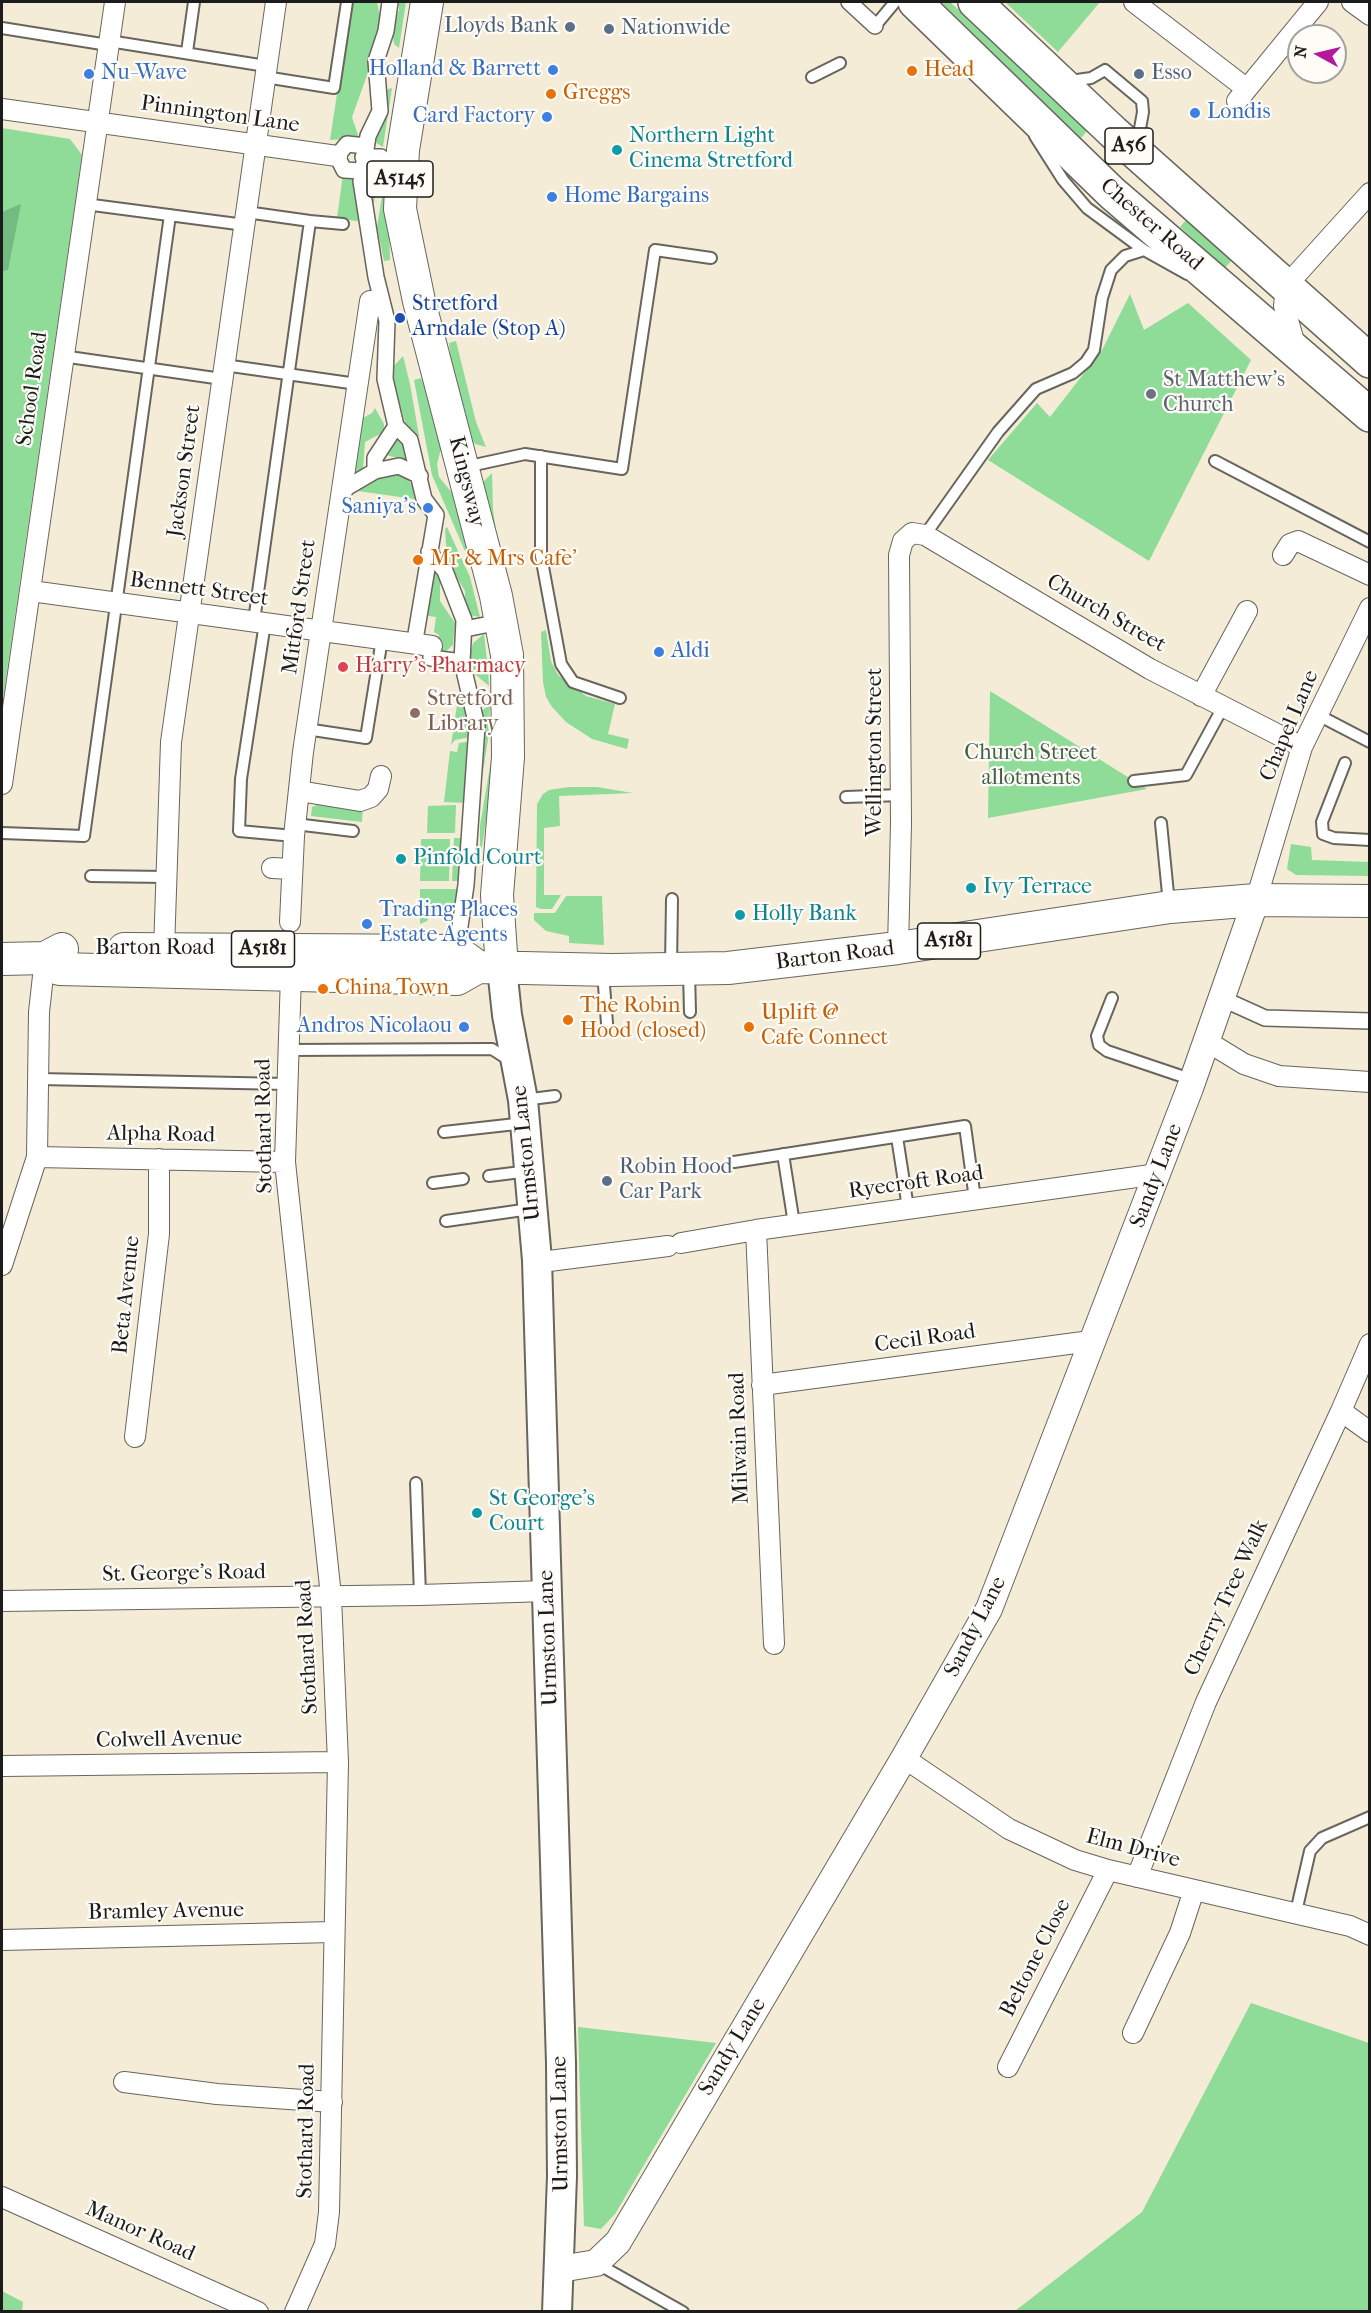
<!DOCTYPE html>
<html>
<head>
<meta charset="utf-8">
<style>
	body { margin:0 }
	#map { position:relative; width:1371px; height:2313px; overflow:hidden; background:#f4ecd7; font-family:"IM FELL French Canon",serif }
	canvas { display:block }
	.frame { position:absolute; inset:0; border:3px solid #1c1c1c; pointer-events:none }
	.north { position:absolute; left:1287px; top:24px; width:60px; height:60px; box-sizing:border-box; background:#fdfcf7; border:2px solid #a3a29f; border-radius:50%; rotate:278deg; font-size:16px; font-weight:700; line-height:24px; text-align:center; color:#1c1c1c }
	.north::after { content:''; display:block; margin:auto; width:21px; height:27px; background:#b5179e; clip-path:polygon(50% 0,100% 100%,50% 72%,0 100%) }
</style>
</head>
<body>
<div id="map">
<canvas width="1371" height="2313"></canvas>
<div class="frame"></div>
<div class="north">N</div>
</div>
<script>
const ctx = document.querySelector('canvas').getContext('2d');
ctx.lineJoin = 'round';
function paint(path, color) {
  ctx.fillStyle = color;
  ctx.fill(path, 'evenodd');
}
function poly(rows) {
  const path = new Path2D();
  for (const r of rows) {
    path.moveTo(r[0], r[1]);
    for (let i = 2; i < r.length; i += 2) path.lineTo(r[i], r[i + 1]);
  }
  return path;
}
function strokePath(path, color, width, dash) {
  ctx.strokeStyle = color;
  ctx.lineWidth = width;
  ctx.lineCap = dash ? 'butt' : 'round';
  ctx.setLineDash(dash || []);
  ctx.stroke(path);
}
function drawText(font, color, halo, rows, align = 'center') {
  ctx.font = font + ' "IM FELL French Canon",serif';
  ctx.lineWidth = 4.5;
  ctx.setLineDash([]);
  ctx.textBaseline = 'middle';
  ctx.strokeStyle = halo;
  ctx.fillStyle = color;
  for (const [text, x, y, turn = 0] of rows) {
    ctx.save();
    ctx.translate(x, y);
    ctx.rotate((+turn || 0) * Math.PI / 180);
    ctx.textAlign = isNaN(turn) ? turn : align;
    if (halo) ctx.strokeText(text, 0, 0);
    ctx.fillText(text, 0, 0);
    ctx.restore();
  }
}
paint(poly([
	[351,2,377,2,383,31,352,117,359,138,330,140],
	[399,2,406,2,399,48,394,44,392,31,399,10],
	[941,2,950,2,1088,130,1081,138],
	[1005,2,1100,2,1058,52],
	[392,88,383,147,373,141,383,98,388,89],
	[2,128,70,139,82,155,2,705],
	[380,164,372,216,367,191,369,171],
	[387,165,390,260,384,261,377,227],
	[343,174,354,176,362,222,337,218],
	[1186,220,1231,261,1225,268,1180,227],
	[1130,294,1144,330,1188,303,1251,360,1149,561,988,460,1037,403,1050,417,1102,350],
	[456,341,476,422,486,447,475,444,468,436,455,398,449,343],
	[403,356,410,384,419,436,415,436,405,423,392,375,393,367],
	[421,378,440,421,442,445,437,464,439,477,458,500,474,572,432,475,414,380],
	[375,408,384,424,384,432,365,442,363,469,348,479,363,418,372,413],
	[397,437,409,445,406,460,386,455],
	[397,470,406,476,421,500,358,491,370,479],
	[492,473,493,509,498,544,481,492,483,482],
	[447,527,470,577,480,617,469,615,465,608,465,591,447,561,445,529],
	[427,569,440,570,440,601,455,623,453,645,444,653,437,652,439,635,434,632,436,617,421,615],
	[546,630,551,661,558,675,586,696,615,704,608,734,629,739,627,749,592,739,566,722,552,707,546,697,543,682,541,632],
	[484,634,488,669,489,686,470,670,468,663,473,643],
	[990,691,1147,789,988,818],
	[459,692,469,716,467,730,470,737,455,740,451,745],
	[490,703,489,733,478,804,481,712],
	[472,741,466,803,444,802,450,751,457,752,459,743],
	[494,742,498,742,480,860,480,826],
	[569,787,597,787,633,793,559,796,560,826,544,828,544,895,561,895,552,909,541,909,536,907,537,804,543,794,549,790],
	[324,802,363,806,362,822,311,816,312,807],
	[456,805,455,833,427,833,428,806],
	[454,838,465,838,462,881,452,881],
	[421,839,450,839,449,881,420,881],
	[1291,844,1311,847,1312,860,1369,862,1369,876,1296,875,1287,869],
	[420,889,461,889,459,899,448,911,441,909,429,916,427,921,420,924],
	[566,896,602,896,604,945,569,943,569,936,546,931,534,920,534,913,555,913],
	[1251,2003,1369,2043,1369,2311,1015,2311,1142,2212],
	[578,2027,716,2043,615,2214,601,2229,584,2226],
	[2,2291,23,2302,22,2311,2,2311]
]), '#8fdb98');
paint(poly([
	[21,204,8,270,2,271,2,212]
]), '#73bb80');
const service = poly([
	[875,26,895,2],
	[2,28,108,45],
	[109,41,266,66],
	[187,52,194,2],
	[265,77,334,88,347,2],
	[812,77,840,63],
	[1070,81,1091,78,1105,70,1142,101,1143,112,1137,145],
	[1035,136,1063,180,1087,208,1144,250,1187,274],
	[85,204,245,225],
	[246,212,310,221],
	[62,356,222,379],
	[224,365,357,384],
	[541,456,541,556,561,664,573,682,620,698],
	[1215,461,1370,542],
	[465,467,525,454,622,469,655,250,711,258],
	[925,535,998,432,1036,389,1073,373,1086,362,1094,350,1102,298,1111,270,1125,256,1144,250],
	[254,621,310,221,343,224],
	[265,623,241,779,239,831,294,836],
	[1318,715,1370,742],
	[306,729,366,738,382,639],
	[1345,763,1322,822,1323,834,1334,838,1370,840],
	[1134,781,1186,775,1223,707],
	[846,797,901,795],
	[1161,823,1169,904],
	[295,824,353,831],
	[2,833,84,836,170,215],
	[91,876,166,877],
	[671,966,672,899],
	[689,972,690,1012],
	[603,973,607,1023],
	[1112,998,1097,1036,1099,1045,1107,1051,1193,1080],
	[288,1050,492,1049,512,1062],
	[39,1079,287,1084],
	[523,1100,555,1096],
	[444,1132,525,1123],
	[897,1137,908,1208],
	[783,1154,794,1224],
	[734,1162,965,1126,975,1199],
	[489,1176,529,1171],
	[433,1183,463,1179],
	[446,1221,530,1209],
	[416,1483,420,1595],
	[1296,1912,1310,1851,1322,1838,1370,1817],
	[596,2263,683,2312]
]);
const pedestrian = poly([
	[390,2,386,31,376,61,380,111,368,136,361,181,376,277,387,321,385,379,396,426,410,440,424,499,436,515,416,634],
	[849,2,875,26],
	[363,157,381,157],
	[362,171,344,170,337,156,347,144,366,146],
	[396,426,375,458,375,471,399,466,420,476],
	[346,488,375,471],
	[429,552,445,571,464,620,462,662,477,726,466,885,459,933],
	[465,629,485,625],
	[431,655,431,658,462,662],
	[1223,999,1265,1018,1370,1021]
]);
const minor = poly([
	[1134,2,1247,89],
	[1352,2,1370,15],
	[1237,101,1318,2],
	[2,109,337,156],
	[1295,345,1284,306,1286,286,1370,193],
	[1283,555,1290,544,1298,541,1370,575],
	[31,591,432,646],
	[1201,696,1247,611],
	[2,784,115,2],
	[299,791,360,801,371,797,378,789,381,776],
	[272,868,292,869],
	[1256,900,1302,747,1370,608],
	[290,922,294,836,303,752,370,301],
	[898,948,901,824,899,555,903,541,912,533,925,535,1150,669,1302,747],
	[164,950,171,742,276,2],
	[291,975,285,1162,331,1596,338,1762,329,2212,325,2244,295,2312],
	[1208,1042,1244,1064,1279,1076,1370,1082],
	[37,1157,285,1162],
	[756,1230,774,1644],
	[681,1243,756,1230,1158,1174],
	[537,1260,549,1261,668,1246],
	[2,1265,37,1157,39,1012,45,958],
	[762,1385,1083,1342,1094,1343],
	[1341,1411,1370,1432],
	[135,1437,159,1234,159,1159],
	[2,1601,420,1595,547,1591],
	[904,1758,1009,1829,1075,1860,1108,1870,1350,1926,1370,1935],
	[2,1766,338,1762],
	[1137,1877,1206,1702,1341,1411,1370,1344],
	[2,1940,333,1932],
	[1133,2033,1180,1933,1194,1890],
	[1008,2067,1108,1870],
	[124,2082,217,2094,332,2102],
	[2,2197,258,2312]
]);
const tertiary = poly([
	[560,2269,596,2263,618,2242,904,1758,989,1609,1190,1088,1256,900]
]);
const secondary = poly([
	[502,968,507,1015,523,1100,537,1260,561,2063,562,2176,557,2312]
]);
const primary = poly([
	[427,2,403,150,400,209,419,301,496,596,507,655,508,757,497,895,502,968],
	[124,949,456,951,478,967],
	[45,958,59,969,457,979,478,967,612,970,728,968,898,948,1170,907,1256,900,1370,901],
	[2,959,45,958,62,949]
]);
const trunk = poly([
	[915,2,1112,193,1370,415],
	[975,2,1113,132,1370,361]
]);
strokePath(service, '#68655d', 14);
strokePath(pedestrian, '#68655d', 18);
strokePath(minor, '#68655d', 22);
strokePath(tertiary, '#68655d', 28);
strokePath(secondary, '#68655d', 32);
strokePath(primary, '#68655d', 34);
strokePath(trunk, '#68655d', 36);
strokePath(service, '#fff', 10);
strokePath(pedestrian, '#fff', 15);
strokePath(minor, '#fff', 20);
strokePath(tertiary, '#fff', 26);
strokePath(secondary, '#fff', 28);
strokePath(primary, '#fff', 32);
strokePath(trunk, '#fff', 33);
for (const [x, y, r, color] of [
	[570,27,6,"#5c6f8a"],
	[609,29,6,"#5c6f8a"],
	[553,70,6,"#3f7fe0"],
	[912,71,6,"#e8710a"],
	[89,74,6,"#3f7fe0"],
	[1139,74,6,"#5c6f8a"],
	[551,94,6,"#e8710a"],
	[1195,113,6,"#3f7fe0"],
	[547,117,6,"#3f7fe0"],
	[617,150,6,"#0f9aa8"],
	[552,197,6,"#3f7fe0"],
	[400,318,6,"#1a4fb4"],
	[1151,394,6,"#6b7280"],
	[428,508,6,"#3f7fe0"],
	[418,560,6,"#e8710a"],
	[659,652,6,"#3f7fe0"],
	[343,667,6,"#e0444e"],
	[415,713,6,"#8d6e63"],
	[401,859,6,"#0f9aa8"],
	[971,888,6,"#0f9aa8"],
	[740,915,6,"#0f9aa8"],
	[367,924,6,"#3f7fe0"],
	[323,989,6,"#e8710a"],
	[568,1020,6,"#e8710a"],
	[464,1027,6,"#3f7fe0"],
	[749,1027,6,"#e8710a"],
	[607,1181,6,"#5c6f8a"],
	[477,1513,6,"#0f9aa8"]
]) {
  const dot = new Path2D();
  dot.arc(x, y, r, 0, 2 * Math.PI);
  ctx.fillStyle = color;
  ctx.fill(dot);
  strokePath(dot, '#fdfcf7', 2);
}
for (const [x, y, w] of [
	[1129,146,48],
	[400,179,66],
	[949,941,63],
	[263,949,63]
]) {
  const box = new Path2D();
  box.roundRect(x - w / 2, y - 18, w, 36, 4.5);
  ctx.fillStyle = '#fdfcf7';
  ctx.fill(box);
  strokePath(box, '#1c1c1c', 1.5);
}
drawText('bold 21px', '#1c1c1c', null, [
	["A56",1129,146],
	["A5145",400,179],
	["A5181",949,941],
	["A5181",263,949]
]);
drawText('22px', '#4e5e75', '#fdfcf7', [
	["Lloyds Bank",558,27,"right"],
	["Nationwide",621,29],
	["Esso",1151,74],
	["Robin Hood",619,1168],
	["Car Park",619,1193]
], 'left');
drawText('22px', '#366cbe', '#fdfcf7', [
	["Holland & Barrett",541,70,"right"],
	["Nu-Wave",101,74],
	["Londis",1207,113],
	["Card Factory",535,117,"right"],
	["Home Bargains",564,197],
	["Saniya's",416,508,"right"],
	["Aldi",671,652],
	["Trading Places",379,911],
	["Estate Agents",379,936],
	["Andros Nicolaou",452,1027,"right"]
], 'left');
drawText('22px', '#c56008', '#fdfcf7', [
	["Head",924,71],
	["Greggs",563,94],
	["Mr & Mrs Cafe’",430,560],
	["China Town",335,989],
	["The Robin",580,1007],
	["Hood (closed)",580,1032],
	["Uplift @",761,1014],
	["Cafe Connect",761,1039]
], 'left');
drawText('22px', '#1c1c1c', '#fdfcf7', [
	["Pinnington Lane",220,115,8],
	["Chester Road",1151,225,41],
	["School Road",33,389,-82],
	["Jackson Street",185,471,-82],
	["Kingsway",466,482,76],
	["Bennett Street",199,590,8],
	["Mitford Street",300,607,-82],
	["Church Street",1106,614,30],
	["Chapel Lane",1290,726,-67],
	["Wellington Street",876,752,-90],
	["Barton Road",155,949],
	["Barton Road",835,956,-7],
	["Stothard Road",265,1126,-91],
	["Alpha Road",161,1135,1],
	["Urmston Lane",527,1153,-96],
	["Sandy Lane",1157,1176,-69],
	["Ryecroft Road",916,1183,-8],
	["Beta Avenue",127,1295,-84],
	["Cecil Road",925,1339,-8],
	["Milwain Road",740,1438,-92],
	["St. George's Road",184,1574,-1],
	["Cherry Tree Walk",1227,1598,-65],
	["Sandy Lane",976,1627,-63],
	["Urmston Lane",549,1638,-92],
	["Stothard Road",308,1647,-93],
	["Colwell Avenue",169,1740,-1],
	["Elm Drive",1133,1849,15],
	["Bramley Avenue",166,1912,-1],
	["Beltone Close",1036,1958,-63],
	["Sandy Lane",733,2047,-59],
	["Urmston Lane",561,2124,-91],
	["Stothard Road",307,2131,-89],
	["Manor Road",140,2232,24]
]);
drawText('22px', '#0d838f', '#fdfcf7', [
	["Northern Light",629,137],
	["Cinema Stretford",629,162],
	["Pinfold Court",413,859],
	["Ivy Terrace",983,888],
	["Holly Bank",752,915],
	["St George's",489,1500],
	["Court",489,1525]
], 'left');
drawText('22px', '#164399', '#fdfcf7', [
	["Stretford",412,305],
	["Arndale (Stop A)",412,330]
], 'left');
drawText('22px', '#5b616d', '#fdfcf7', [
	["St Matthew's",1163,381],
	["Church",1163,406]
], 'left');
drawText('22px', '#be3a42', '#fdfcf7', [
	["Harry's Pharmacy",355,667]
], 'left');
drawText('22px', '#785e54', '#fdfcf7', [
	["Stretford",427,700],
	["Library",427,725]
], 'left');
drawText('22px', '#445f47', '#fdfcf7', [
	["Church Street",1031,754],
	["allotments",1031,779]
]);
</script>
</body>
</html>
